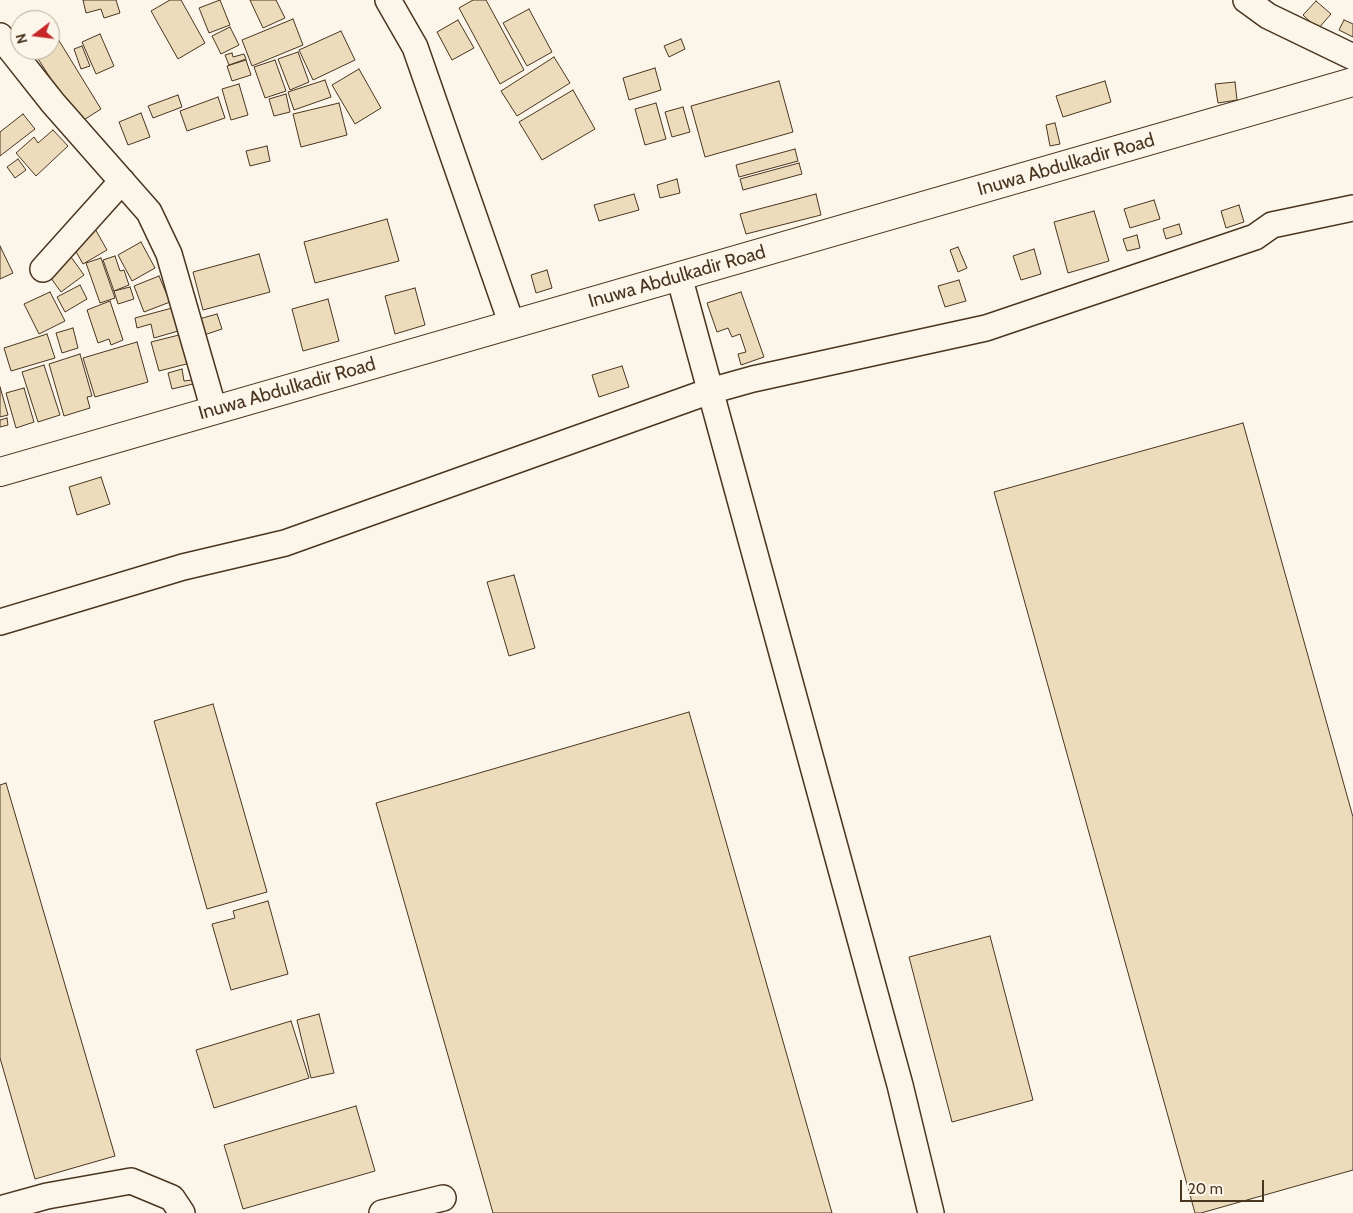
<!DOCTYPE html>
<html>
<head>
<meta charset="utf-8">
<style>
	body { margin:0 }
	#map { position:relative; width:1353px; height:1213px; overflow:hidden; background:#fbf6e9; font-family:Cabin,sans-serif }
	canvas { display:block }
	.north { position:absolute; left:10px; top:10px; width:50px; height:50px; box-sizing:border-box; background:#fbf6e9; border:1px solid #b4a999; border-radius:50%; rotate:255deg; font-size:14px; font-weight:700; line-height:20px; text-align:center; color:#4a3520 }
	.north::after { content:''; display:block; margin:auto; width:18px; height:22px; background:#c62828; clip-path:polygon(50% 0,100% 100%,50% 72%,0 100%) }
	.scale { position:absolute; left:1180px; top:1180px; width:84px; height:22px; box-sizing:border-box; border:2px solid #4a3520; border-top:0; padding-left:6px; font-size:15px; line-height:18px; white-space:nowrap; color:#4a3520; -webkit-text-stroke:4px #fbf6e9; paint-order:stroke }
</style>
</head>
<body>
<div id="map">
<canvas width="1353" height="1213"></canvas>
<div class="north">N</div>
<div class="scale">20 m</div>
</div>
<script>
const ctx = document.querySelector('canvas').getContext('2d');
ctx.lineJoin = 'round';
function paint(path, color) {
  ctx.fillStyle = color;
  ctx.fill(path, 'evenodd');
}
function poly(rows) {
  const path = new Path2D();
  for (const r of rows) {
    path.moveTo(r[0], r[1]);
    for (let i = 2; i < r.length; i += 2) path.lineTo(r[i], r[i + 1]);
  }
  return path;
}
function strokePath(path, color, width, dash) {
  ctx.strokeStyle = color;
  ctx.lineWidth = width;
  ctx.lineCap = dash ? 'butt' : 'round';
  ctx.setLineDash(dash || []);
  ctx.stroke(path);
}
function drawText(font, color, halo, rows, align = 'center') {
  ctx.font = font + ' Cabin,sans-serif';
  ctx.lineWidth = 4;
  ctx.setLineDash([]);
  ctx.textBaseline = 'middle';
  ctx.strokeStyle = halo;
  ctx.fillStyle = color;
  for (const [text, x, y, turn = 0] of rows) {
    ctx.save();
    ctx.translate(x, y);
    ctx.rotate((+turn || 0) * Math.PI / 180);
    ctx.textAlign = isNaN(turn) ? turn : align;
    if (halo) ctx.strokeText(text, 0, 0);
    ctx.fillText(text, 0, 0);
    ctx.restore();
  }
}
const building = poly([
	[83,0,116,0,120,13,104,18,101,9,86,13,83,0],
	[170,0,181,0,205,43,178,59,151,11,170,0],
	[220,0,230,25,209,33,199,8,220,0],
	[250,0,276,0,285,18,263,28,250,0],
	[473,0,486,0,524,70,500,84,459,8,473,0],
	[1316,1,1331,14,1318,29,1303,15,1316,1],
	[529,9,552,52,527,66,503,23,529,9],
	[293,19,303,45,252,66,242,40,293,19],
	[458,20,474,48,452,60,437,32,458,20],
	[1344,20,1353,24,1353,37,1339,30,1344,20],
	[230,27,239,45,221,54,212,36,230,27],
	[341,31,355,60,313,80,299,50,341,31],
	[100,34,114,66,96,74,82,42,100,34],
	[58,39,101,109,79,123,35,54,40,50,50,50,50,44,58,39],
	[681,39,685,49,669,57,664,46,681,39],
	[82,46,90,66,81,69,74,49,82,46],
	[298,52,309,82,290,90,278,59,298,52],
	[232,53,233,57,244,54,246,59,229,65,225,55,232,53],
	[554,57,570,83,517,116,501,91,554,57],
	[246,60,251,75,232,81,227,66,246,60],
	[275,60,286,91,265,98,254,67,275,60],
	[655,68,661,90,629,100,623,78,655,68],
	[359,69,381,108,355,124,332,85,359,69],
	[325,80,331,97,294,110,288,92,325,80],
	[779,81,793,132,705,157,691,106,779,81],
	[1105,81,1111,102,1063,117,1056,96,1105,81],
	[1235,82,1237,100,1218,103,1215,84,1235,82],
	[239,84,248,115,231,120,222,89,239,84],
	[573,90,595,129,542,160,519,122,573,90],
	[286,94,290,112,274,116,269,99,286,94],
	[178,95,182,107,153,118,148,106,178,95],
	[218,97,225,118,187,131,180,111,218,97],
	[339,103,347,135,301,147,293,114,339,103],
	[656,103,666,139,645,145,635,109,656,103],
	[683,107,690,132,672,137,665,112,683,107],
	[141,113,150,137,128,145,119,122,141,113],
	[23,114,35,129,0,156,0,132,23,114],
	[1055,123,1060,144,1050,146,1046,125,1055,123],
	[53,130,68,146,36,176,16,153,34,137,38,143,53,130],
	[267,146,270,161,250,166,246,151,267,146],
	[795,149,798,161,739,177,736,165,795,149],
	[18,159,26,170,15,178,7,167,18,159],
	[799,163,802,174,743,190,740,179,799,163],
	[677,179,680,193,660,198,657,185,677,179],
	[634,194,639,210,599,221,594,205,634,194],
	[816,194,821,215,746,234,740,214,816,194],
	[1154,200,1160,219,1130,228,1124,209,1154,200],
	[1239,205,1244,222,1226,228,1221,211,1239,205],
	[1094,211,1109,261,1068,273,1054,222,1094,211],
	[387,219,399,261,315,283,304,242,387,219],
	[1179,224,1182,234,1166,239,1163,229,1179,224],
	[94,227,107,250,83,264,70,241,94,227],
	[1137,235,1140,248,1127,251,1123,239,1137,235],
	[141,242,155,268,132,281,118,255,141,242],
	[0,246,13,273,0,279,0,246],
	[958,247,967,268,958,272,950,250,958,247],
	[1034,249,1041,274,1021,280,1013,256,1034,249],
	[259,254,270,292,203,310,193,272,259,254],
	[115,256,120,271,124,270,129,285,114,291,103,260,115,256],
	[71,257,84,275,61,292,48,274,71,257],
	[101,258,115,298,100,303,86,263,101,258],
	[547,270,552,288,536,293,531,275,547,270],
	[159,276,170,302,144,312,134,286,159,276],
	[959,280,966,301,945,307,938,286,959,280],
	[80,285,87,299,65,312,57,297,80,285],
	[130,287,134,299,118,304,114,291,130,287],
	[415,288,425,325,395,334,385,296,415,288],
	[50,292,65,321,39,334,24,304,50,292],
	[741,292,764,357,741,365,738,354,746,352,740,334,732,337,728,328,717,332,707,303,741,292],
	[328,299,339,341,303,351,292,309,328,299],
	[110,301,123,340,111,345,109,339,98,343,87,310,110,301],
	[172,308,178,331,154,338,151,324,137,328,135,318,172,308],
	[217,314,222,329,204,335,199,319,217,314],
	[73,328,78,348,62,353,56,333,73,328],
	[187,333,194,362,159,371,151,342,187,333],
	[47,334,55,358,11,371,4,348,47,334],
	[137,342,148,382,95,397,83,358,137,342],
	[80,354,92,396,87,397,90,408,64,416,49,364,80,354],
	[44,365,60,415,38,422,22,372,44,365],
	[622,366,629,387,599,397,592,375,622,366],
	[182,369,184,381,192,380,193,384,172,389,168,373,182,369],
	[0,387,8,415,0,417,0,387],
	[24,388,34,422,16,428,6,393,24,388],
	[7,418,8,425,0,427,0,420,7,418],
	[1243,423,1353,817,1353,1170,1201,1213,1195,1213,994,492,1243,423],
	[101,477,110,504,77,515,69,487,101,477],
	[514,575,535,648,509,656,487,582,514,575],
	[213,704,267,892,207,909,154,721,213,704],
	[689,712,832,1213,493,1213,376,803,689,712],
	[6,783,115,1156,35,1179,0,1058,0,785,6,783],
	[268,901,288,974,231,990,212,924,235,918,233,911,268,901],
	[990,936,1033,1100,952,1122,909,957,990,936],
	[319,1014,334,1073,311,1078,297,1020,319,1014],
	[291,1021,309,1078,214,1108,196,1050,291,1021],
	[356,1106,375,1171,243,1209,224,1145,356,1106]
]);
paint(building, '#ecdcbc');
strokePath(building, '#4a3520', 1);
const street = poly([
	[388,0,415,47,512,325],
	[1246,0,1268,16,1353,57],
	[0,36,53,103,149,212,169,254,214,410],
	[43,269,122,181],
	[679,276,900,1085,931,1213],
	[0,622,183,567,285,543,710,391,753,379,986,328,1255,237,1272,225,1353,208],
	[0,1209,47,1196,131,1181,172,1198,182,1213],
	[382,1213,443,1198]
]);
const secondary = poly([
	[0,472,1353,82]
]);
strokePath(street, '#4a3520', 28);
strokePath(secondary, '#4a3520', 30);
strokePath(street, '#fbf6e9', 25);
strokePath(secondary, '#fbf6e9', 28);
drawText('19px', '#4a3520', '#fbf6e9', [
	["Inuwa Abdulkadir Road",1066,165,-16],
	["Inuwa Abdulkadir Road",677,277,-16],
	["Inuwa Abdulkadir Road",287,389,-16]
]);
</script>
</body>
</html>
